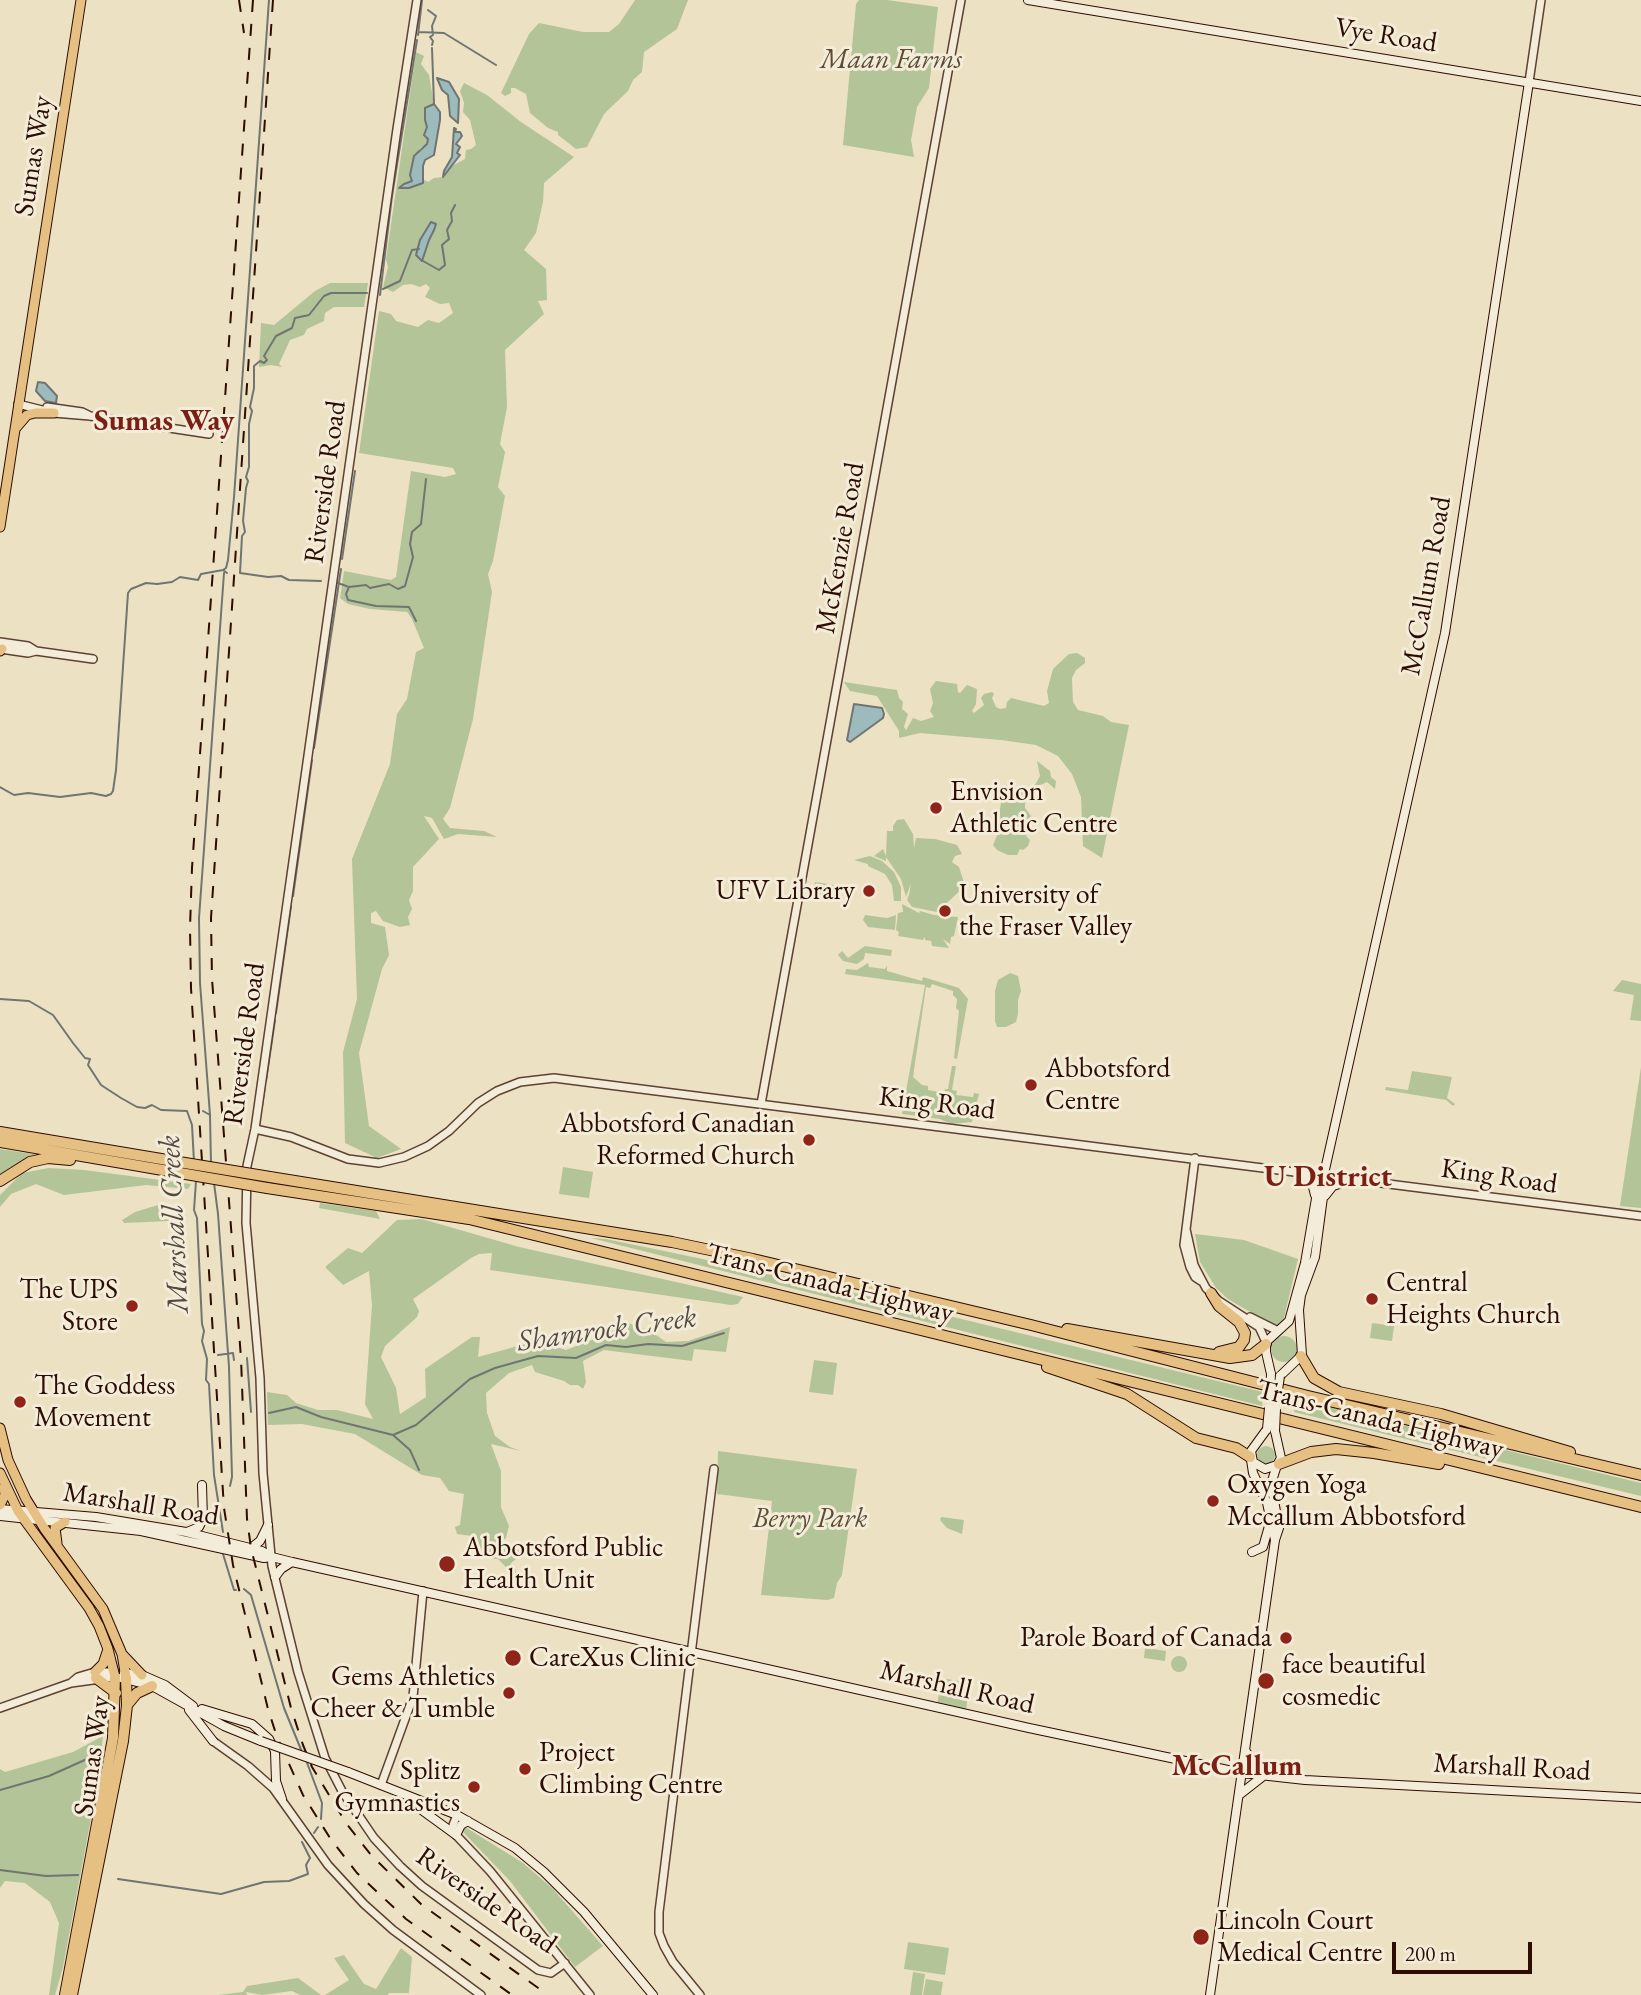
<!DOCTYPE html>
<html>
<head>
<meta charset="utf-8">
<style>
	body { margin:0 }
	#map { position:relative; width:1641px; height:1995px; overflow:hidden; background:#ede1c3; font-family:"EB Garamond",serif }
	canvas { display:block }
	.scale { position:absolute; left:1392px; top:1942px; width:140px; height:32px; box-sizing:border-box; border:4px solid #2d0c01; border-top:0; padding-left:9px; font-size:21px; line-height:24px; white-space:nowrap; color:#2d0c01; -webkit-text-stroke:5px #f3ecd8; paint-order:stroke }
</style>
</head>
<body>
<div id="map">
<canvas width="1641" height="1995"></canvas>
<div class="scale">200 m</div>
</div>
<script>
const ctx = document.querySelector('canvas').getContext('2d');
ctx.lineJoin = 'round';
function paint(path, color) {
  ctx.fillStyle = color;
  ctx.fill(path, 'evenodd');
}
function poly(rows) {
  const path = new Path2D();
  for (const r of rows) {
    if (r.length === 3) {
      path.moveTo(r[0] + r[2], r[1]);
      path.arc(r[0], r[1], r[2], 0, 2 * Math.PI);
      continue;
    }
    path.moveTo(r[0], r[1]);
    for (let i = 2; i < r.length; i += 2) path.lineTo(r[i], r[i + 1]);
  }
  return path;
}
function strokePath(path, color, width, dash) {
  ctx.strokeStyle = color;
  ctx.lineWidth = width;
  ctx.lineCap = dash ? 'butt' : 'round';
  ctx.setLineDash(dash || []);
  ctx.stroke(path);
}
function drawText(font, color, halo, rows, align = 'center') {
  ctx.font = font + ' "EB Garamond",serif';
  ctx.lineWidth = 6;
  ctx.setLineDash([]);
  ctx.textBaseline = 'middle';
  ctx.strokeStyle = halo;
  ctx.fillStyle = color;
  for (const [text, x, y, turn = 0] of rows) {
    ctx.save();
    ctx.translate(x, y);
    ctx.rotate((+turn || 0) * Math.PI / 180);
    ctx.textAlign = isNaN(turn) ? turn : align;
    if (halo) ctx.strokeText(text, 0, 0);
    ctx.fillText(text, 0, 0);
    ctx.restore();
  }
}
paint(poly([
	[635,0,688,0,677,29,644,52,642,72,633,80,628,91,604,114,587,147,576,149,558,135,558,132,548,128,530,113,526,94,515,88,511,88,511,93,505,96,501,93,529,34,539,23,583,32,609,32,619,24],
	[859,0,887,0,938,7,929,88,917,107,911,140,914,157,843,145,856,4],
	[416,52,424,56,421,64,429,75,434,104,425,108,427,127,425,131,428,139,427,145,420,148,412,169,410,175,412,181,400,188,409,188,425,180,428,182,434,178,443,177,450,167,465,159,466,150,471,149,476,145,470,120,463,112,464,103,460,91,464,83,487,95,521,122,574,157,544,183,543,202,536,233,524,250,546,269,547,300,538,301,544,314,505,350,507,407,500,444,505,452,498,487,505,496,493,561,488,574,492,592,473,719,450,808,443,819,450,828,484,831,497,837,458,834,444,839,432,818,424,816,439,839,413,867,413,891,409,900,412,909,408,917,410,925,400,927,383,921,376,911,371,913,371,923,385,927,389,955,382,969,359,1053,369,1126,401,1149,377,1158,345,1143,343,1052,357,999,352,859,390,764,397,714,407,699,416,652,424,648,412,619,407,612,370,609,348,604,340,598,344,571,391,580,396,577,411,471,445,477,456,474,453,468,359,453,379,311,391,314,396,321,418,327,428,320,439,323,453,313,449,303,440,304,425,297,430,288,426,284,420,287,411,284,403,285,393,292,383,287,388,267,386,259],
	[330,283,368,283,364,307,334,307,325,313,324,321,307,329,304,335,290,340,279,364,282,367,271,365,259,367,261,323,274,325,315,291],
	[1077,653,1085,658,1085,663,1076,670,1072,678,1073,702,1078,710,1103,716,1111,722,1129,725,1102,858,1083,846,1081,797,1072,774,1058,756,1036,745,1001,740,920,733,899,738,899,731,877,696,850,691,844,682,897,690,899,698,903,702,902,709,908,714,904,727,906,730,913,718,921,721,934,717,930,711,933,703,930,689,936,681,957,684,958,692,960,693,967,685,977,689,976,704,972,711,974,713,984,705,981,698,984,694,992,692,994,694,992,698,996,707,1000,709,1006,708,1007,702,1011,698,1044,706,1049,703,1047,691,1053,669,1069,654],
	[1037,761,1050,771,1051,777,1056,781,1055,789,1047,782,1038,786,1031,793,1025,803,1025,808,1031,816,1025,827,1028,832,1026,836,1030,840,1028,846,1023,850,1020,849,1017,855,1008,855,997,850,993,845,1002,824,999,818,1001,801,1006,793,1005,785,1025,789,1035,785,1040,776],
	[904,819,913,834,914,848,916,838,935,839,957,845,962,854,955,856,952,862,959,867,965,886,937,912,912,907,907,900,909,895,911,883,906,897,901,879,886,857,886,861,874,856,883,849,886,856,887,831,893,831,893,826,897,820],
	[870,856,882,861,894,872,901,887,901,901,894,901,892,885,885,874,868,866,868,864,854,860],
	[815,882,840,886,838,897,813,893],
	[902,904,919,913,920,911,934,915,958,917,954,936,951,937,950,944,943,939,949,948,932,946,931,941,925,940,925,937,923,940,898,936,899,932,896,930,898,913,903,912],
	[865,915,887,918,896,915,895,930,868,927,863,920],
	[865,946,892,950,891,956,865,953,864,959,857,964,843,961,838,955,842,951,848,958],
	[868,963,869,967,885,969,887,966,887,971,922,981,923,977,959,988,968,999,957,1059,954,1058,959,1011,956,1008,957,999,953,995,953,991,932,984,930,988,926,987,913,1077,922,1085,928,1086,928,1090,944,1093,945,1089,948,1089,952,1066,956,1066,952,1090,957,1091,956,1095,973,1097,974,1093,979,1094,972,1122,951,1124,940,1119,902,1114,925,985,845,974,846,969,857,970],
	[1010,973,1018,976,1021,991,1018,1000,1018,1014,1016,1022,1006,1027,997,1027,995,1021,995,991,998,980],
	[1622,980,1641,984,1641,1021,1630,1020,1634,995,1613,991],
	[1641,1067,1641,1208,1620,1206],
	[1412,1071,1452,1077,1447,1098,1455,1104,1453,1106,1446,1100,1385,1090,1386,1087,1408,1090],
	[0,1149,46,1156,20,1162,0,1177],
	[563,1167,593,1172,589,1198,559,1194],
	[49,1168,84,1170,191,1184,188,1189,146,1185,64,1195,36,1184,11,1194,0,1207,0,1195,22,1173],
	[320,1203,376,1211,380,1219,319,1208],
	[158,1205,167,1205,169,1207,169,1221,124,1223,122,1220,135,1212],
	[422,1219,519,1247,743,1297,738,1304,731,1305,490,1270,492,1253,479,1254,471,1258,413,1299,419,1311,417,1317,385,1346,381,1357,396,1388,400,1414,426,1397,425,1369,472,1337,480,1337,478,1357,536,1341,566,1350,597,1338,621,1320,652,1332,666,1342,688,1341,730,1327,726,1352,694,1349,692,1361,604,1350,583,1361,586,1382,583,1389,578,1385,570,1385,564,1381,535,1372,532,1365,509,1373,486,1393,487,1413,495,1436,510,1447,521,1451,491,1444,501,1471,501,1507,509,1526,506,1538,499,1543,508,1551,529,1548,510,1564,515,1567,516,1574,524,1578,519,1579,516,1589,512,1573,498,1559,484,1558,472,1536,457,1534,455,1527,460,1525,464,1494,449,1491,440,1478,422,1475,355,1434,302,1424,268,1425,267,1392,287,1395,296,1403,318,1410,337,1410,373,1419,365,1404,372,1305,369,1271,343,1285,325,1267,348,1248,362,1253,397,1220],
	[1195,1234,1244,1240,1298,1259,1283,1322,1276,1326,1267,1322,1228,1299,1216,1288,1200,1262],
	[591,1238,606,1239,780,1275,1263,1392,1262,1406],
	[1372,1323,1394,1326,1392,1341,1370,1338],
	[1284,1349,13],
	[814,1360,837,1363,833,1395,809,1392],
	[1296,1399,1641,1483,1641,1496,1294,1412],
	[1266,1455,9],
	[718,1451,857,1469,842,1575,837,1583,834,1598,827,1600,761,1595,772,1501,717,1494],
	[941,1517,964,1520,962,1534,947,1528,940,1520],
	[1145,1648,1166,1651,1165,1661,1144,1658],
	[1179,1664,8],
	[941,1678,969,1683,966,1712,937,1706],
	[103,1736,96,1792,63,1967,55,1995,49,1995,59,1923,50,1902,25,1883,5,1881,0,1888,0,1769,5,1772,73,1752],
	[465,1827,523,1863,552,1888,603,1946,575,1967,510,1881,463,1832],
	[908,1942,949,1948,945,1975,904,1969],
	[401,1948,412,1957,409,1993,389,1993,388,1995,325,1995,349,1980,334,1958,344,1955,364,1984,376,1989],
	[913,1972,925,1974,922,1995,910,1995],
	[298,1978,321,1995,300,1995,292,1991,262,1995,246,1992,247,1995,218,1995,243,1992,247,1986],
	[926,1979,943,1982,941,1995,923,1995]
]), '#b3c498');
const water = poly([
	[437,78,449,82,459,99,458,123,450,116,448,95,442,90,437,78],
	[434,104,440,112,440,120,434,155,425,160,423,166,423,183,409,188,399,188,404,184,412,181,410,175,414,156,427,144,428,139,424,135,427,127,425,120,425,108,434,104],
	[454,128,456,129,455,132,460,132,462,136,456,144,460,147,457,153,460,155,443,177,444,171,452,157,454,128],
	[431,222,436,224,434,230,429,240,422,261,416,255,420,240,431,222],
	[38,382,45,383,57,396,56,403,45,401,36,391,38,382],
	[854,704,882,708,884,714,883,718,850,742,847,740,854,704]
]);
paint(water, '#9dbbbd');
strokePath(water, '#707572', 2);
strokePath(poly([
	[428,10,436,16,432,26,433,35,430,37,433,41,432,45],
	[419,32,444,33,496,65],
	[418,35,422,0],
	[432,48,434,104],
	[423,261,439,270,445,265,442,245,449,239,447,230,452,221,451,213,455,205],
	[383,289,400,281,412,250,419,249],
	[380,295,392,196,417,40],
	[342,559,355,471],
	[223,570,226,568,228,560,234,497,269,0],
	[321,581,289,580,281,576,268,577,240,573,242,536,245,532,243,521,246,488,248,481,246,477,249,467,249,424,252,411,250,407,254,388,254,366,260,361,264,363,267,360,264,356,276,336,292,328,295,318,309,315,324,296,331,293,367,293],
	[338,583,349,587,366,585,370,588,389,584,398,589,405,586,413,557,410,544,412,532,421,524,426,479],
	[349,587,346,594,348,600,376,606,409,607,416,621],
	[314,748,341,569],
	[0,787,14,795,28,793,60,797,91,793,106,796,111,794,113,791,116,770,128,593,131,589,146,583,157,584,172,582,180,577,198,580,201,574,223,570,227,573],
	[293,896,312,760],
	[0,999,29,1001,53,1015,73,1043,85,1058,90,1059,88,1065,101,1085,121,1098,137,1107,145,1108,152,1105,161,1110,187,1111,192,1125,194,1162],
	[276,1013,291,906],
	[266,1081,275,1020],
	[262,1106,265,1086],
	[203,1111,210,1115,211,1164],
	[210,1115,200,983,199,918,224,573],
	[259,1126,261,1110],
	[196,1181,194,1210,197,1218,202,1324,204,1331,202,1341,207,1359,206,1380,209,1384,214,1475,223,1532],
	[214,1183,218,1214,229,1367,232,1477,230,1486],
	[218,1355,233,1353,234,1360],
	[247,1358,251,1412],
	[269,1413,296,1407,321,1417,393,1435,416,1425,470,1379,495,1368,538,1356,576,1358,606,1345,626,1347,648,1344,682,1346,724,1333],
	[393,1435,410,1450,419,1470],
	[223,1554,234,1590,236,1590],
	[244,1589,251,1595,284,1708,302,1752],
	[306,1760,322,1803,321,1819],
	[0,1790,49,1776,87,1759],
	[314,1833,318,1827],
	[0,1870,46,1876,78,1875],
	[118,1879,221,1894,264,1882,289,1881,308,1874,306,1865,310,1858,302,1842]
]), '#707572', 2);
const tertiary = poly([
	[417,0,397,129,255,1129,247,1166,246,1223,260,1378,263,1473,272,1566,298,1672,325,1758,342,1791,374,1838,400,1866,422,1886,538,1970,551,1973,565,1963],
	[1529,82,1541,0],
	[18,404,54,413,90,416,209,434],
	[47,407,82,412,90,416],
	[0,642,28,646,36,651],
	[0,649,28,653,36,651,93,659],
	[761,1104,961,0],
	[255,1129,291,1137,348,1159,379,1163,404,1157,428,1146,449,1131,478,1103,497,1091,520,1082,554,1078,1641,1216],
	[1195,1158,1184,1245,1190,1267,1195,1277,1201,1281],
	[1186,1229,1194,1265,1206,1288,1219,1301,1259,1327,1266,1342],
	[1250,1317,1278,1331],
	[72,1682,78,1677,95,1672,114,1672],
	[0,1708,71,1683,115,1677],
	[213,1741,248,1766,273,1788,328,1865,364,1904,393,1930,481,1995],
	[381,1785,413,1697,423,1591],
	[457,1815,453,1825,456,1835,490,1871,590,1995],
	[700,1995,673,1962,664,1946,659,1933,659,1912,714,1469]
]);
const secondary = poly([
	[1028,0,1641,101],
	[1298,1171,1312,1183,1315,1195],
	[1325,1196,1333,1186,1356,1179],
	[1271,1374,1266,1352,1266,1342,1289,1321,1305,1263,1319,1181,1324,1174,1445,633,1529,82],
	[1280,1376,1302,1355,1299,1310,1301,1295,1315,1257,1325,1182,1324,1174],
	[1267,1429,1251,1451,1253,1462,1265,1469,1277,1465,1281,1458,1275,1431],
	[1251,1460,1253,1473,1267,1503,1275,1540],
	[0,1509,96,1517,186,1532,262,1551,272,1557,292,1562,1029,1728,1242,1773,1305,1780,1641,1798],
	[0,1516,141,1531,264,1558,272,1557],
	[187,1532,199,1527,203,1519,202,1485],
	[251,1548,260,1541,268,1525],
	[1252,1552,1263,1547,1269,1526],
	[275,1577,281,1569,292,1562],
	[124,1673,142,1675,165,1685,193,1706],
	[121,1678,152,1686,224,1726,261,1741],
	[202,1709,252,1724,269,1739,275,1751,276,1781,282,1799],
	[189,1710,213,1741],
	[1245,1750,1262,1777],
	[348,1772,457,1815,515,1848,544,1872,584,1912,653,1995],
	[1239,1795,1262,1777],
	[408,1800,456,1835,461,1825,468,1821],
	[1210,1995,1275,1540,1279,1528,1271,1484,1277,1465]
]);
const trunk = poly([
	[15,429,27,415,35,413,54,413],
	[0,527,81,0],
	[0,651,2,649],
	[0,1428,8,1460,26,1499,44,1528,103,1609,122,1654,126,1678],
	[0,1473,18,1511,89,1608,99,1626,108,1649,115,1677],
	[0,1505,5,1495,4,1487],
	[57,1543,55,1528,65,1522],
	[123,1655,142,1675],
	[95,1672,103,1664,108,1649]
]);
const motorway = poly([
	[0,1132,179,1162],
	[0,1142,180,1173],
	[270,1177,672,1242,753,1259,1031,1325,1308,1396,1641,1475],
	[0,1181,30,1162,48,1158,70,1160],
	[267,1188,469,1219,1641,1507],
	[1211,1293,1219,1306,1239,1322,1245,1333,1244,1340,1239,1347,1219,1352],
	[1067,1329,1230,1358,1252,1355,1266,1344],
	[1301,1356,1314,1378,1339,1392,1441,1414,1570,1452],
	[1047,1367,1127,1394,1196,1438,1236,1448,1250,1457],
	[1279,1464,1311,1452,1336,1449,1374,1453,1439,1464],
	[96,1678,116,1693],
	[127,1705,137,1693,152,1686],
	[65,1995,113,1738,115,1677],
	[72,1995,123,1741,127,1705,126,1678]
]);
strokePath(tertiary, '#5d4132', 10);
strokePath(secondary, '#2d0c01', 10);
strokePath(trunk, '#2d0c01', 11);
strokePath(motorway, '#2d0c01', 12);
strokePath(tertiary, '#f3ecd8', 7);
strokePath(secondary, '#f3ecd8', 8);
strokePath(trunk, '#e6c082', 9);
strokePath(motorway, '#e6c082', 10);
strokePath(poly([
	[239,0,244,33],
	[253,0,192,868,190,928,191,988,224,1508,233,1565,268,1709,277,1737,303,1795,330,1838,357,1873,406,1919,512,1995],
	[273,0,211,918,212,979,241,1358,247,1519,251,1548,291,1708,303,1745,312,1767,346,1823,371,1855,422,1905,548,1995]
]), '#2d0c01', 2, [12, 12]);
const secondaryBridge = poly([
	[1270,1395,1271,1374],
	[1277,1397,1280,1376],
	[1267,1429,1269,1408],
	[1275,1431,1276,1409],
	[261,1741,348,1772]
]);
const motorwayBridge = poly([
	[179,1162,270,1177],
	[180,1173,267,1188]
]);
strokePath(secondaryBridge, '#2d0c01', 10, []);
strokePath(motorwayBridge, '#2d0c01', 12, []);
strokePath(secondaryBridge, '#f3ecd8', 8);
strokePath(motorwayBridge, '#e6c082', 10);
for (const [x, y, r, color] of [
	[936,808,7,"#8f2418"],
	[869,891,7,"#8f2418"],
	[945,911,7,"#8f2418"],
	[1031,1085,7,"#8f2418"],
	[809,1140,7,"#8f2418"],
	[1372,1299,7,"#8f2418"],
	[132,1306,7,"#8f2418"],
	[20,1402,7,"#8f2418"],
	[1213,1501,7,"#8f2418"],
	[447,1564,9,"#8f2418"],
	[1286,1638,7,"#8f2418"],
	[513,1658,9,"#8f2418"],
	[1266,1681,9,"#8f2418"],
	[509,1693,7,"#8f2418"],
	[525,1769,7,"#8f2418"],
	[474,1787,7,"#8f2418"],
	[1201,1937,9,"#8f2418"]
]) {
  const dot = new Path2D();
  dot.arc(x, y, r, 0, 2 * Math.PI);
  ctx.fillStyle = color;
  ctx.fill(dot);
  strokePath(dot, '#f3ecd8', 2.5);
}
drawText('28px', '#2d0c01', '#f3ecd8', [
	["Vye Road",1386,36,9],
	["Sumas Way",34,156,-81],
	["Riverside Road",326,482,-82],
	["McKenzie Road",841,548,-80],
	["McCallum Road",1427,586,-80],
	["Riverside Road",245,1044,-82],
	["King Road",937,1104,7],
	["King Road",1499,1177,8],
	["Trans-Canada Highway",830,1284,14],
	["Trans-Canada Highway",1380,1420,14],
	["Marshall Road",141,1505,9],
	["Marshall Road",957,1688,13],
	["Sumas Way",93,1756,-82],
	["Marshall Road",1512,1768,3],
	["Riverside Road",486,1901,35]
]);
drawText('italic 28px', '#5c4c36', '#f3ecd8', [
	["Maan Farms",891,60],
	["Berry Park",810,1519]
]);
drawText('28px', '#2d0c01', '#f3ecd8', [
	["Envision",950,792],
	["Athletic Centre",950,824],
	["UFV Library",855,891,"right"],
	["University of",959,895],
	["the Fraser Valley",959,927],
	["Abbotsford",1045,1069],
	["Centre",1045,1101],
	["Abbotsford Canadian",795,1124,"right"],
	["Reformed Church",795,1156,"right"],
	["Central",1386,1283],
	["Heights Church",1386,1315],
	["The UPS",118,1290,"right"],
	["Store",118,1322,"right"],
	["The Goddess",34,1386],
	["Movement",34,1418],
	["Oxygen Yoga",1227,1485],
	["Mccallum Abbotsford",1227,1517],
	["Abbotsford Public",463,1548],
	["Health Unit",463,1580],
	["Parole Board of Canada",1272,1638,"right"],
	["CareXus Clinic",529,1658],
	["face beautiful",1282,1665],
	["cosmedic",1282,1697],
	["Gems Athletics",495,1677,"right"],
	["Cheer & Tumble",495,1709,"right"],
	["Project",539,1753],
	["Climbing Centre",539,1785],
	["Splitz",460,1771,"right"],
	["Gymnastics",460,1803,"right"],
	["Lincoln Court",1217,1921],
	["Medical Centre",1217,1953]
], 'left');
drawText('bold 30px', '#7a1f14', '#f3ecd8', [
	["Sumas Way",164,422],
	["U District",1328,1178],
	["McCallum",1237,1767]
]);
drawText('italic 30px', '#544943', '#f3ecd8', [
	["Marshall Creek",175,1224,-93],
	["Shamrock Creek",607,1330,-8]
]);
</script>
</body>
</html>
